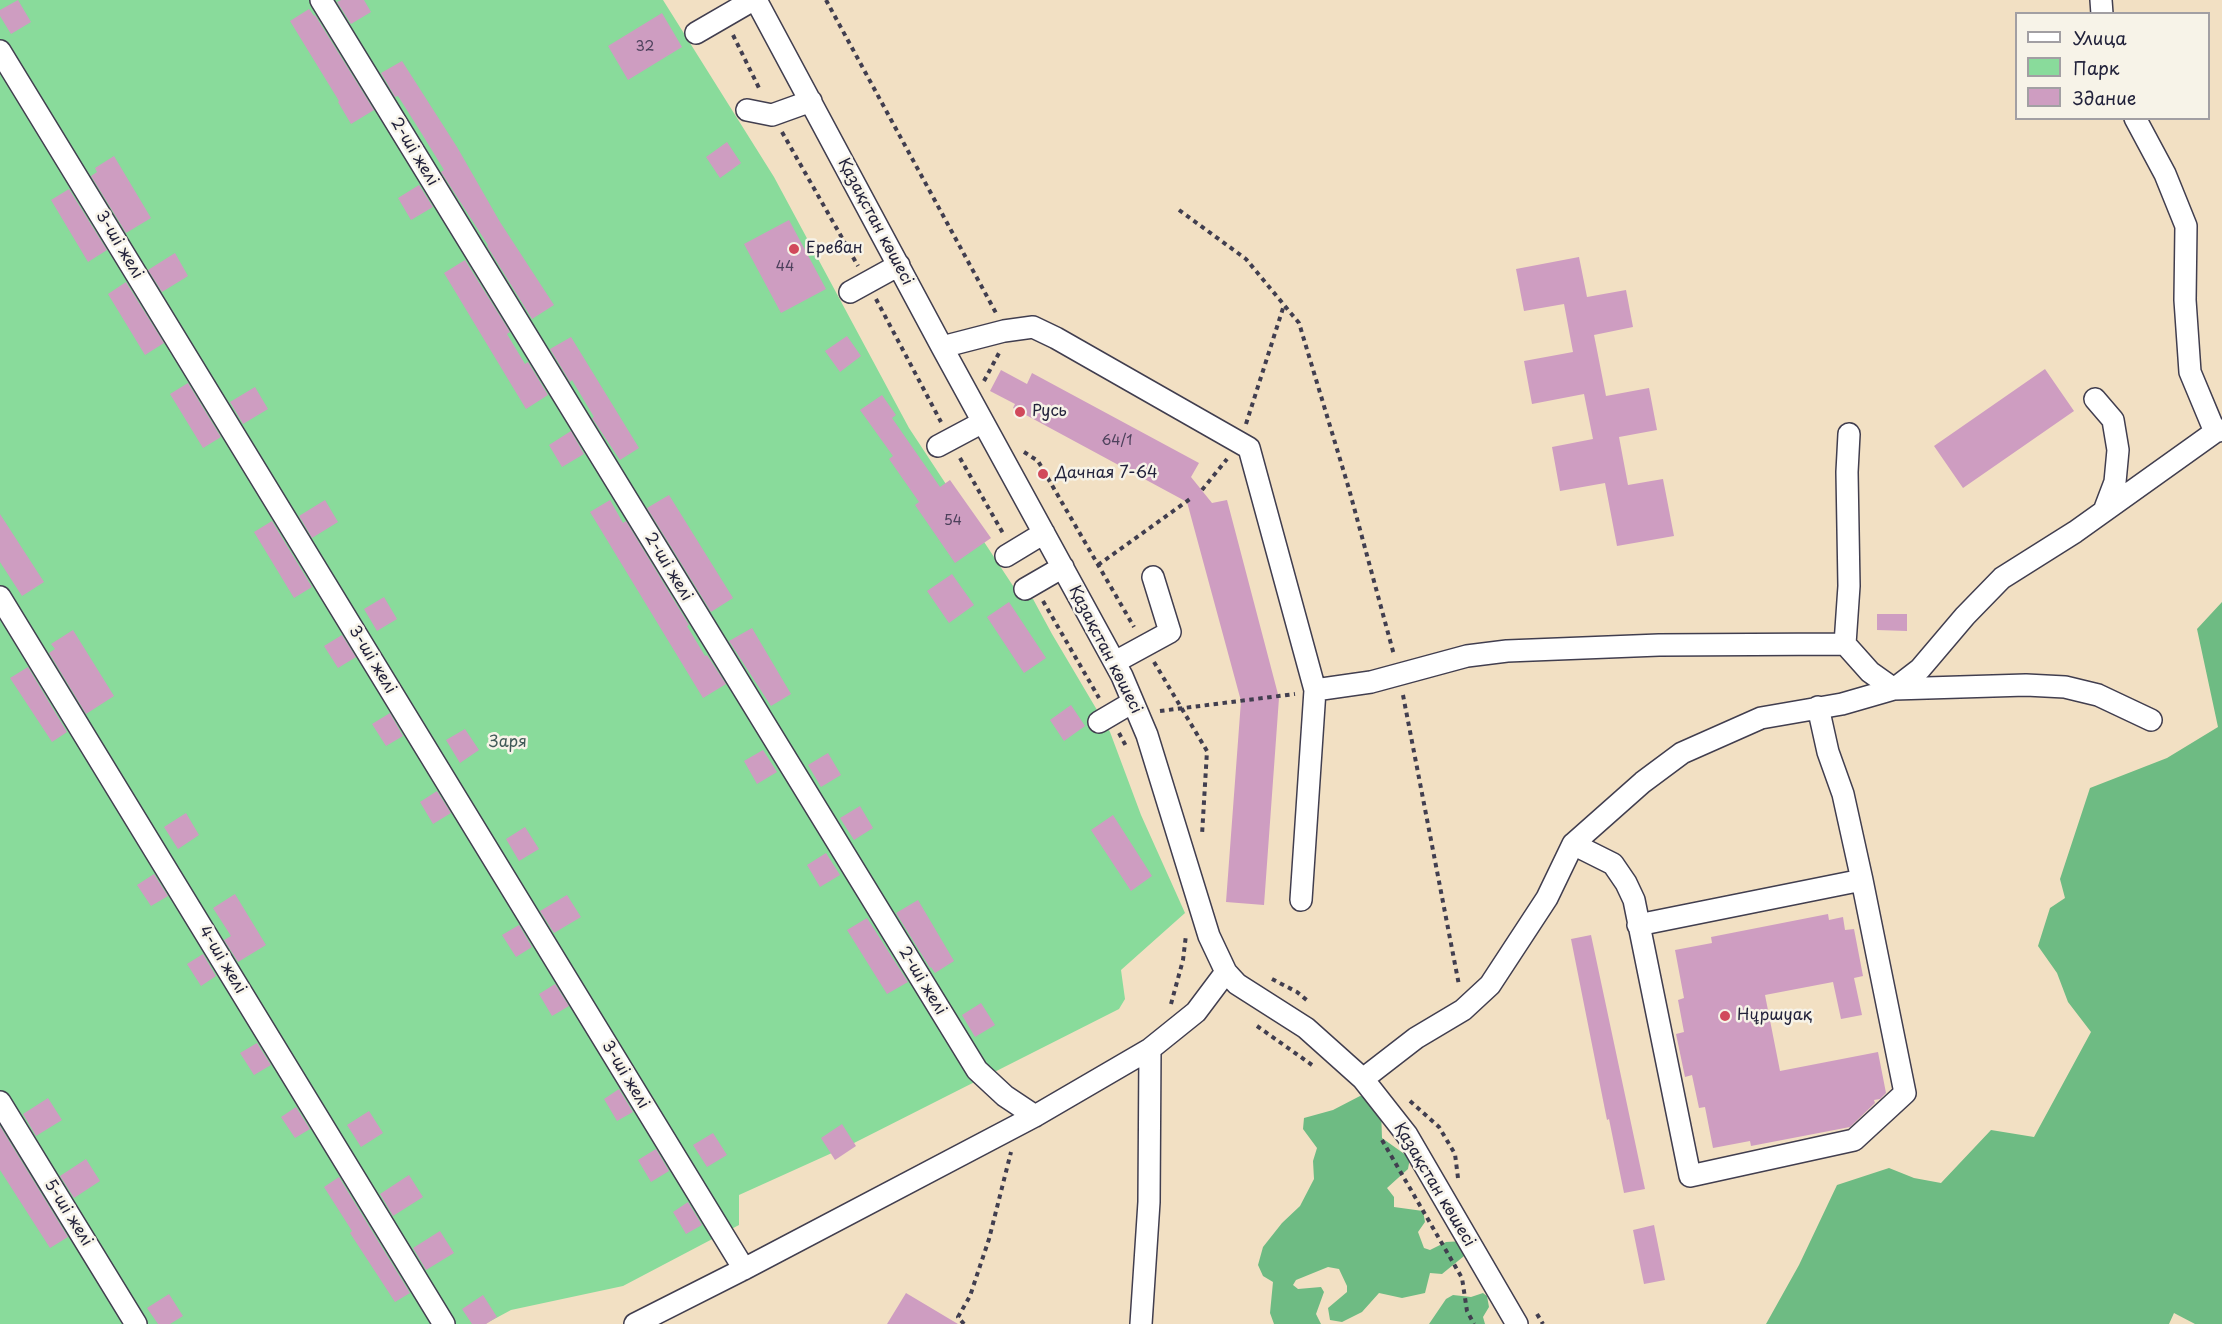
<!DOCTYPE html>
<html>
<head>
<meta charset="utf-8">
<style>
	body { margin:0 }
	#map { position:relative; width:2222px; height:1324px; overflow:hidden; background:#f2e0c3; font-family:"Playpen Sans",sans-serif }
	canvas { display:block }
	.legend { position:absolute; left:2015px; top:12px; width:195px; height:108px; box-sizing:border-box; background:#f7f3e8; border:2px solid #a29fa3; margin:0; padding:8px 10px; list-style:none; font-size:18px; color:#22223b }
	.legend li { display:flex; align-items:center; gap:12px; height:30px }
	.legend b { width:30px; border:2px solid #a29fa3 }
</style>
</head>
<body>
<div id="map">
<canvas width="2222" height="1324"></canvas>
<ul class="legend">
<li><b style="height:8px;background:#fff"></b>Улица</li>
<li><b style="height:16px;background:#89db9b"></b>Парк</li>
<li><b style="height:16px;background:#ce9dc1"></b>Здание</li>
</ul>
</div>
<script>
const ctx = document.querySelector('canvas').getContext('2d');
ctx.lineJoin = 'round';
function paint(path, color) {
  ctx.fillStyle = color;
  ctx.fill(path, 'evenodd');
}
function poly(rows) {
  const path = new Path2D();
  for (const r of rows) {
    path.moveTo(r[0], r[1]);
    for (let i = 2; i < r.length; i += 2) path.lineTo(r[i], r[i + 1]);
  }
  return path;
}
function strokePath(path, color, width, dash) {
  ctx.strokeStyle = color;
  ctx.lineWidth = width;
  ctx.lineCap = dash ? 'butt' : 'round';
  ctx.setLineDash(dash || []);
  ctx.stroke(path);
}
function drawText(font, color, halo, rows, align = 'center') {
  ctx.font = font + ' "Playpen Sans",sans-serif';
  ctx.lineWidth = 5;
  ctx.setLineDash([]);
  ctx.textBaseline = 'middle';
  ctx.strokeStyle = halo;
  ctx.fillStyle = color;
  for (const [text, x, y, turn = 0] of rows) {
    ctx.save();
    ctx.translate(x, y);
    ctx.rotate((+turn || 0) * Math.PI / 180);
    ctx.textAlign = isNaN(turn) ? turn : align;
    if (halo) ctx.strokeText(text, 0, 0);
    ctx.fillText(text, 0, 0);
    ctx.restore();
  }
}
paint(poly([
	[0,0,663,0,774,177,909,428,1021,598,1033,599,1052,634,1110,732,1141,815,1185,913,1121,970,1125,999,1119,1009,854,1143,739,1195,739,1225,623,1286,511,1310,485,1324,0,1324]
]), '#89db9b');
paint(poly([
	[2222,602,2222,1324,2195,1324,2174,1313,2169,1324,1766,1324,1799,1265,1837,1185,1889,1168,1914,1178,1941,1183,1991,1130,2034,1137,2091,1032,2068,1002,2057,973,2038,946,2050,908,2065,898,2060,879,2090,788,2167,758,2218,727,2197,629],
	[1360,1096,1377,1098,1381,1109,1382,1138,1410,1158,1408,1169,1387,1188,1394,1197,1394,1207,1423,1211,1425,1222,1418,1232,1424,1248,1430,1250,1446,1242,1465,1241,1469,1252,1442,1274,1430,1273,1425,1293,1402,1298,1379,1293,1362,1312,1342,1322,1330,1320,1328,1308,1347,1292,1347,1286,1339,1269,1328,1267,1296,1280,1293,1285,1298,1289,1321,1287,1324,1292,1316,1314,1321,1324,1274,1324,1270,1313,1273,1282,1263,1276,1258,1265,1263,1247,1282,1223,1300,1206,1314,1179,1313,1161,1317,1148,1303,1129,1304,1118,1333,1110],
	[1483,1293,1487,1296,1489,1307,1483,1317,1485,1324,1429,1324,1446,1299,1453,1295,1471,1297]
]), '#6ebb83');
paint(poly([
	[18,0,31,22,11,34,0,16,0,10],
	[341,0,364,0,371,12,351,24,337,2],
	[309,9,314,16,315,15,374,110,351,124,338,102,339,101,290,21],
	[662,13,682,47,628,80,608,46],
	[402,61,457,147,500,222,554,305,532,319,487,246,488,245,441,172,444,170,422,134,398,96,395,97,381,73],
	[727,142,741,163,720,178,706,157],
	[114,156,151,218,126,233,91,176,97,172,95,168],
	[419,185,433,207,411,220,398,198],
	[69,189,107,250,88,262,51,200],
	[789,220,826,289,781,313,744,244],
	[175,253,188,276,162,292,148,270],
	[1579,257,1587,297,1626,290,1633,327,1594,335,1606,396,1649,388,1657,430,1619,437,1628,485,1663,479,1674,536,1617,546,1605,483,1560,491,1552,447,1593,439,1584,394,1532,404,1524,361,1573,352,1564,304,1524,311,1516,269],
	[465,260,510,332,507,334,525,364,528,362,548,395,526,409,444,273],
	[126,282,164,343,145,355,108,294],
	[847,336,861,356,840,372,825,351],
	[571,337,639,448,620,460,592,418,594,417,572,380,570,382,550,349],
	[2045,369,2074,411,1963,488,1934,446],
	[1001,370,1027,384,1032,373,1199,463,1191,477,1212,503,1227,500,1279,698,1264,905,1226,902,1241,701,1187,502,1013,408,1015,404,990,391],
	[188,383,221,437,203,448,170,394],
	[255,387,268,409,243,424,230,402],
	[882,395,896,415,892,418,940,487,950,480,991,538,955,563,915,505,919,502,889,459,893,456,860,410],
	[571,431,584,454,562,467,549,445],
	[669,495,733,598,711,612,647,508],
	[325,500,338,522,312,538,299,516],
	[610,500,623,523,626,521,689,625,687,626,705,656,707,655,726,684,703,698,590,512],
	[0,514,44,582,22,596,0,562],
	[272,521,312,587,294,598,254,532],
	[952,574,974,605,949,623,927,591],
	[384,597,397,619,377,631,364,609],
	[1009,602,1046,658,1024,673,987,617],
	[1877,614,1907,614,1907,631,1877,630],
	[752,628,791,694,771,706,729,641],
	[73,630,114,696,86,714,49,653,55,649,51,644],
	[342,635,356,657,338,668,324,646],
	[28,667,67,732,52,742,10,678],
	[1071,705,1085,726,1064,741,1050,720],
	[390,713,403,736,386,746,372,724],
	[465,729,479,750,460,763,446,740],
	[763,750,777,772,757,784,744,761],
	[828,753,841,775,821,787,808,765],
	[437,791,451,813,433,824,420,802],
	[860,806,873,828,854,840,840,818],
	[186,813,199,835,178,849,164,827],
	[1113,815,1152,876,1131,891,1091,830],
	[525,827,539,849,519,861,506,839],
	[826,853,840,875,820,887,807,865],
	[154,874,168,896,151,906,137,885],
	[235,894,266,945,238,962,224,940,231,936,213,908],
	[567,895,581,917,554,933,540,911],
	[918,900,954,961,935,973,931,967,930,968,896,913],
	[1828,914,1829,920,1843,917,1845,930,1854,929,1863,976,1854,978,1862,1015,1841,1019,1833,982,1765,995,1780,1071,1878,1052,1886,1093,1880,1099,1874,1100,1875,1103,1850,1127,1751,1146,1750,1141,1713,1148,1705,1107,1699,1108,1692,1075,1685,1077,1676,1034,1684,1032,1678,1000,1684,998,1675,950,1712,943,1711,937],
	[867,918,908,982,887,994,847,930],
	[519,925,532,947,516,957,502,935],
	[1591,935,1645,1189,1624,1193,1609,1119,1607,1120,1571,939],
	[203,954,216,976,201,986,187,964],
	[555,984,569,1006,552,1016,539,994],
	[981,1003,995,1025,975,1037,962,1015],
	[257,1043,271,1065,254,1075,240,1053],
	[619,1089,633,1112,617,1121,604,1099],
	[48,1098,62,1120,36,1136,23,1114],
	[296,1107,310,1129,295,1138,281,1117],
	[369,1111,383,1133,361,1147,347,1125],
	[842,1124,856,1146,835,1160,821,1138],
	[0,1126,68,1237,50,1248,0,1170],
	[713,1133,727,1155,707,1167,693,1145],
	[656,1149,669,1171,651,1182,638,1160],
	[86,1159,100,1181,74,1198,60,1176],
	[409,1175,423,1197,393,1216,380,1194],
	[339,1177,410,1293,395,1302,350,1233,352,1231,324,1187],
	[688,1202,702,1225,686,1234,673,1212],
	[1654,1225,1665,1280,1644,1284,1633,1230],
	[440,1231,454,1253,426,1270,413,1248],
	[906,1293,958,1324,887,1324],
	[169,1294,183,1316,170,1324,158,1324,147,1308],
	[483,1295,497,1317,486,1324,472,1324,462,1309]
]), '#ce9dc1');
const minor = poly([
	[321,0,977,1070,1005,1096,1035,1116],
	[756,0,942,347,1122,676,1147,735,1209,936,1226,972,1237,984,1306,1028,1363,1079,1407,1135,1517,1324],
	[2101,0,2102,14],
	[696,33,753,0],
	[0,51,744,1269],
	[747,110,772,115,811,101],
	[2135,118,2165,174,2186,226,2185,300,2190,372,2215,432],
	[850,292,899,265],
	[942,347,1004,331,1033,327,1056,338,1249,448,1315,690,1301,900],
	[2095,399,2113,420,2118,450,2115,482,2104,511],
	[938,446,983,422],
	[1006,556,1044,533],
	[1025,589,1063,567],
	[0,597,444,1324],
	[1845,644,1870,672,1894,689,2026,685,2065,687,2098,695,2151,720],
	[1115,662,1170,632,1153,577],
	[1315,690,1371,682,1467,656,1507,651,1659,645,1845,644,1849,586,1847,472,1849,434],
	[1099,722,1133,702],
	[1573,844,1613,864,1626,883,1634,900,1690,1176,1854,1140,1905,1093,1862,880],
	[1638,925,1862,880,1843,794,1828,752,1818,707],
	[1363,1079,1416,1038,1463,1010,1490,985,1547,898,1573,844,1643,782,1682,753,1761,718,1842,704,1894,689,1920,669,1965,616,2002,578,2075,532,2215,432,2222,430],
	[0,1102,136,1324],
	[635,1324,744,1269,1035,1116,1150,1049],
	[1141,1324,1149,1202,1150,1049,1196,1012,1226,972]
]);
strokePath(minor, '#413e4f', 24);
strokePath(poly([
	[826,0,996,313],
	[733,35,760,90],
	[782,132,858,266],
	[1179,210,1246,259,1299,323,1349,489,1394,655],
	[876,299,941,422],
	[984,381,999,353],
	[1246,424,1284,305],
	[1024,452,1038,461,1134,627],
	[960,458,1004,535],
	[1202,490,1227,459],
	[1098,565,1190,499],
	[1043,601,1099,698],
	[1154,662,1207,751,1202,835],
	[1403,695,1459,985],
	[1160,711,1295,694],
	[1119,733,1127,748],
	[1272,979,1297,992,1309,1002],
	[1171,1004,1183,960,1186,935],
	[1257,1026,1312,1065],
	[1410,1101,1439,1127,1455,1154,1458,1178],
	[1382,1140,1462,1278,1467,1311,1474,1324],
	[1537,1314,1543,1324],
	[964,1324,958,1317,970,1296,989,1239,1011,1152]
]), '#413e4f', 4, [4.5, 4.5]);
strokePath(minor, '#fff', 21);
for (const [x, y, r, color] of [
	[794,249,6,"#d1495b"],
	[1020,412,6,"#d1495b"],
	[1043,474,6,"#d1495b"],
	[1725,1016,6,"#d1495b"]
]) {
  const dot = new Path2D();
  dot.arc(x, y, r, 0, 2 * Math.PI);
  ctx.fillStyle = color;
  ctx.fill(dot);
  strokePath(dot, '#f7f3e8', 2);
}
drawText('14px', '#4d415c', null, [
	["32",645,47],
	["44",785,267],
	["64/1",1117,441],
	["54",953,521]
]);
drawText('16px', '#22223b', '#f7f3e8', [
	["2-ші желі",414,152,59],
	["Қазақстан көшесі",875,222,62],
	["3-ші желі",119,245,59],
	["2-ші желі",668,567,59],
	["Қазақстан көшесі",1105,650,63],
	["3-ші желі",372,660,59],
	["4-ші желі",222,960,59],
	["2-ші желі",922,981,59],
	["3-ші желі",625,1075,59],
	["Қазақстан көшесі",1434,1185,59],
	["5-ші желі",68,1213,58]
]);
drawText('16px', '#22223b', '#f7f3e8', [
	["Ереван",806,249],
	["Русь",1032,412],
	["Дачная 7-64",1055,474],
	["Нұршуақ",1737,1016]
], 'left');
drawText('16px', '#415a58', '#f7f3e8', [
	["Заря",508,743]
]);
</script>
</body>
</html>
